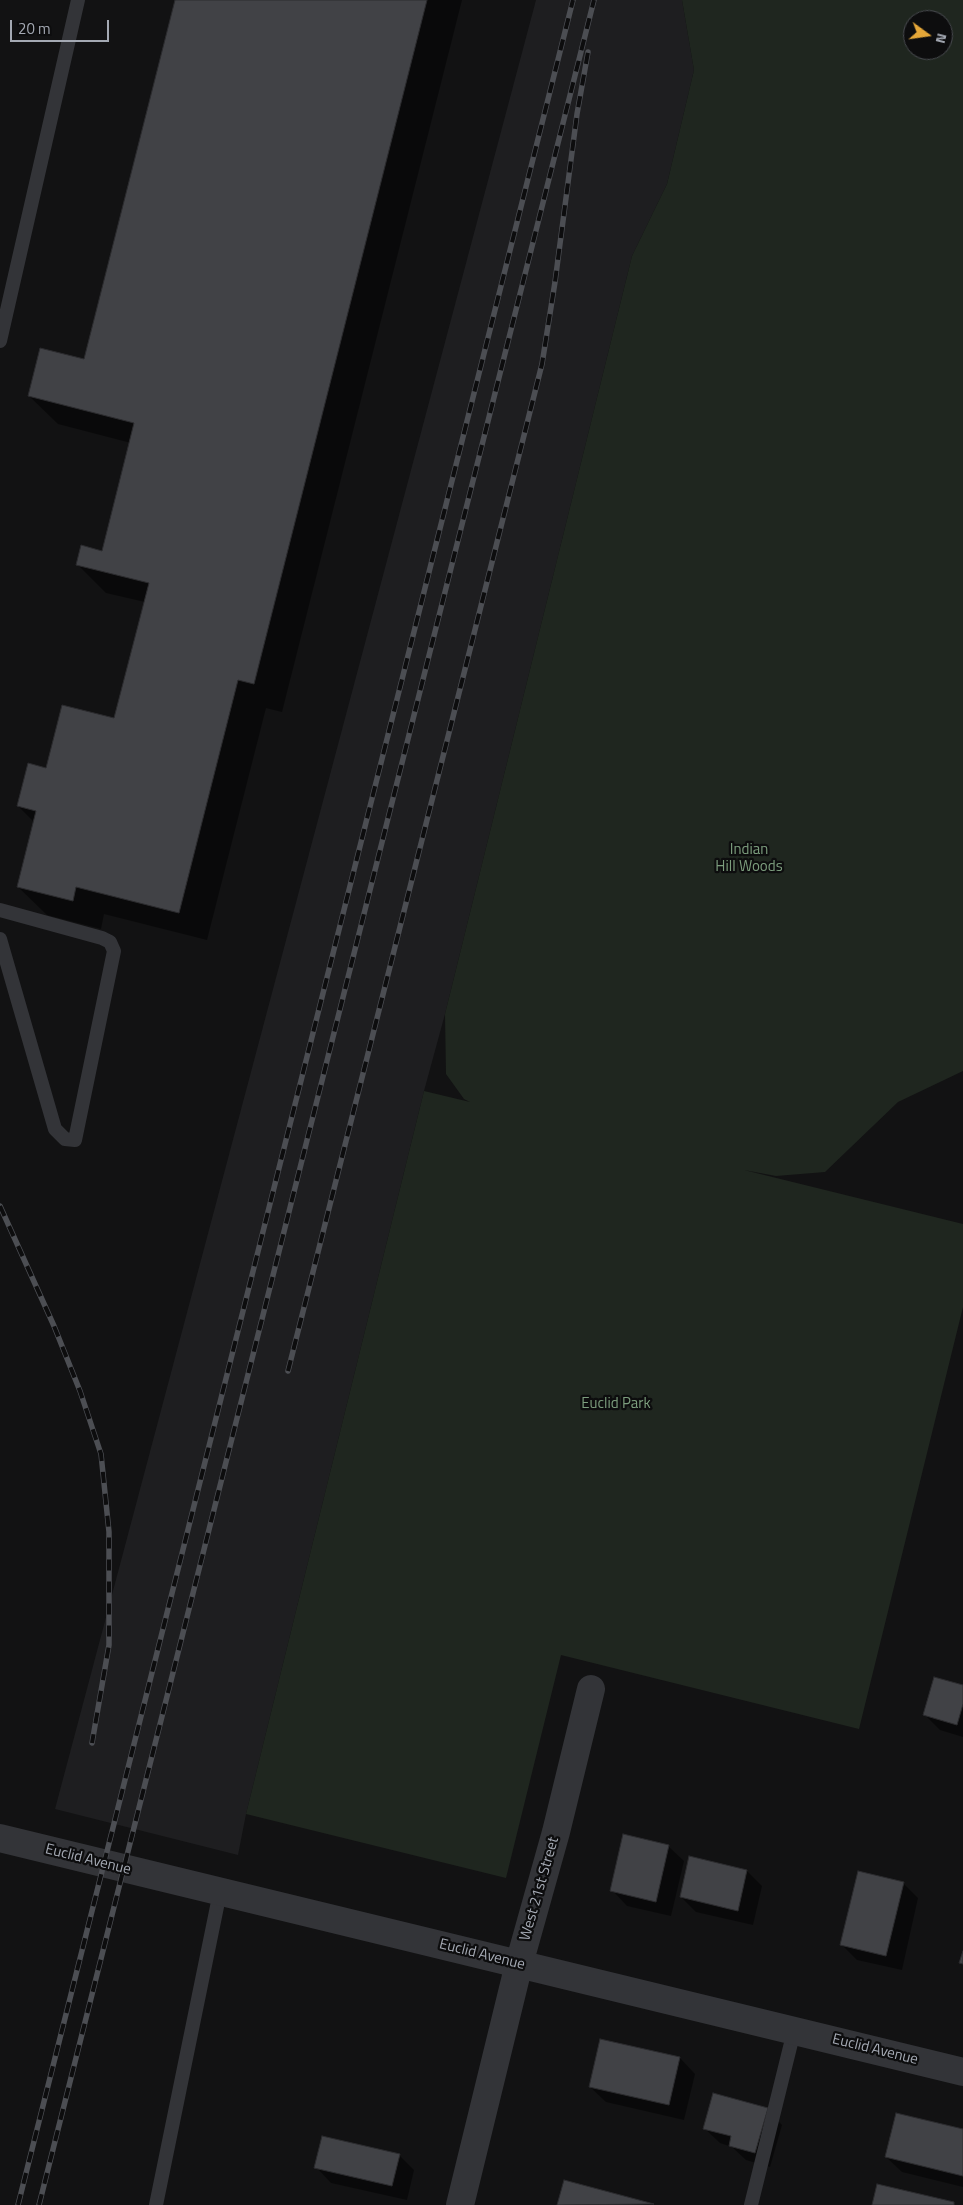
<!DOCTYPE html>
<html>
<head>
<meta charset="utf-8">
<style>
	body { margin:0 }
	#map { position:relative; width:963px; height:2205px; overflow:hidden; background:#121213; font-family:"Titillium Web",sans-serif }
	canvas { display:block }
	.north { position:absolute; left:903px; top:10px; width:50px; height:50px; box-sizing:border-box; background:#0d0d0e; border:1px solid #494b50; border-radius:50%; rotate:104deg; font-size:14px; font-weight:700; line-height:20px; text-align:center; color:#a4a9b3 }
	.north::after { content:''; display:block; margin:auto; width:18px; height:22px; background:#e5a738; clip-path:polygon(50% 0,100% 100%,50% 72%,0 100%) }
	.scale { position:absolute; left:10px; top:20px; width:99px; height:22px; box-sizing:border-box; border:2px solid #a4a9b3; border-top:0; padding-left:6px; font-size:15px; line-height:18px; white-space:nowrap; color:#a4a9b3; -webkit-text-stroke:4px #0d0d0e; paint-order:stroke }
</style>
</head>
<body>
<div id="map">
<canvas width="963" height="2205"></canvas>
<div class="north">N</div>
<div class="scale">20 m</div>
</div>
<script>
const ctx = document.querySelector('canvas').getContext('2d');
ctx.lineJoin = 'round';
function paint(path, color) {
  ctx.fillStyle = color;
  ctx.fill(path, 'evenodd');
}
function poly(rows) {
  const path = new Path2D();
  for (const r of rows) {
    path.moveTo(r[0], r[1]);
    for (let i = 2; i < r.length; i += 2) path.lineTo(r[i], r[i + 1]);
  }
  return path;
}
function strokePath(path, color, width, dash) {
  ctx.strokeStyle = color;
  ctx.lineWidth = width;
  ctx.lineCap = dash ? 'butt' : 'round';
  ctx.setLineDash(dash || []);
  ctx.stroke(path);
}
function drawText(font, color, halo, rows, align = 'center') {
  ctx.font = font + ' "Titillium Web",sans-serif';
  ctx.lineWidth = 4.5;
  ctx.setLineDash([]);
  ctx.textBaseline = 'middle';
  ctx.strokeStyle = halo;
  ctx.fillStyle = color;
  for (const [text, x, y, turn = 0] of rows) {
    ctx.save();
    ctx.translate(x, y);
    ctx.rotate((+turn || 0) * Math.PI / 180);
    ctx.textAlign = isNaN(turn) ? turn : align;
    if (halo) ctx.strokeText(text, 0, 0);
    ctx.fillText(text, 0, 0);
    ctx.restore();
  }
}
paint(poly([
	[536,0,682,0,694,70,667,184,632,256,445,1014,424,1091,246,1814,238,1855,55,1809]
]), '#1e1e20');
paint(poly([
	[682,0,963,0,963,1071,898,1102,825,1172,776,1176,744,1170,963,1224,963,1307,859,1729,561,1655,506,1878,246,1814,424,1091,470,1102,464,1099,446,1074,445,1014,632,256,667,184,694,70],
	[913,20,943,20,943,50,913,50]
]), '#1f261f');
paint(poly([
	[176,0,462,0,282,712,266,708,207,940,104,914,101,929,47,915,18,887,35,823,18,806,115,720,145,602,106,593,77,564,103,552,131,443,58,424,29,396,85,360],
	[963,1686,963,1737,940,1730,925,1715],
	[668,1846,684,1861,671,1916,627,1906,612,1890],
	[747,1871,762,1886,753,1925,696,1912,681,1897],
	[903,1883,918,1898,902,1970,857,1960,842,1945],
	[680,2058,695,2074,684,2120,606,2102,590,2087],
	[767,2109,782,2125,770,2167,746,2160,732,2147,720,2143,704,2128],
	[963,2131,963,2187,902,2172,886,2157],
	[399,2155,414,2170,407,2200,331,2183,316,2167],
	[565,2181,652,2205,559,2205]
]), '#0007');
const building = poly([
	[175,0,427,0,254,684,238,680,179,913,76,887,73,901,17,887,36,811,17,806,28,763,46,768,62,705,114,718,149,583,76,565,81,545,102,551,134,423,28,396,40,348,84,359,175,0],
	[934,1677,963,1685,963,1704,957,1725,923,1715,934,1677],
	[623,1834,669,1845,656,1902,610,1891,623,1834],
	[689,1856,747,1870,738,1911,680,1897,689,1856],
	[858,1871,904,1882,886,1956,840,1945,858,1871],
	[963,1951,963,1964,959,1963,963,1951],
	[600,2039,680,2057,669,2105,589,2087,600,2039],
	[713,2093,768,2108,755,2153,729,2146,731,2136,703,2129,713,2093],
	[896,2113,963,2129,963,2176,885,2157,896,2113],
	[322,2136,400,2154,392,2186,314,2168,322,2136],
	[564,2180,654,2204,557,2205,564,2180],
	[877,2184,954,2202,954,2205,872,2205,877,2184]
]);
paint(building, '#414246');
strokePath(building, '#2c2c2f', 1);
strokePath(poly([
	[0,341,78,0],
	[0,910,102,938,110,942,114,951,75,1140,65,1139,55,1129,0,939],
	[156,2205,220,1892],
	[751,2205,794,2031]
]), '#333438', 14);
strokePath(poly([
	[0,1838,963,2072],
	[460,2205,519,1964,556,1832,591,1689]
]), '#333438', 28);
const rail = poly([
	[0,1206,54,1326,80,1391,101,1454,109,1532,109,1645,92,1743],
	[288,1371,542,364,555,282,577,114,588,52],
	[18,2205,573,0],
	[39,2205,594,0]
]);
strokePath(rail, '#4c4e53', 5.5);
strokePath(rail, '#0d0d0e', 4, [11]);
drawText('15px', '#7c9d7d', '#0d0d0e', [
	["Indian",749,850],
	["Hill Woods",749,867],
	["Euclid Park",616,1404]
]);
drawText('15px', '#a4a9b3', '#0d0d0e', [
	["Euclid Avenue",88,1860,14],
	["West 21st Street",540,1889,-74],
	["Euclid Avenue",482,1955,14],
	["Euclid Avenue",875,2050,14]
]);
</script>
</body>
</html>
